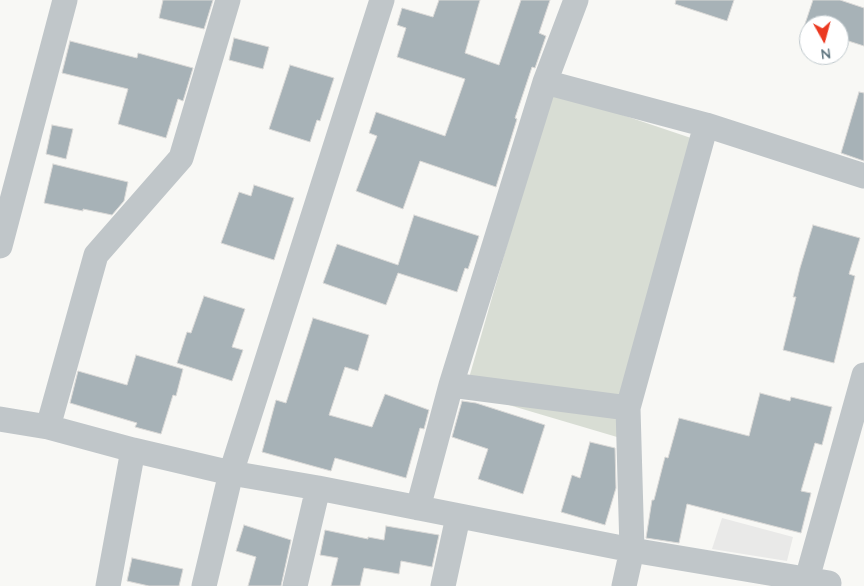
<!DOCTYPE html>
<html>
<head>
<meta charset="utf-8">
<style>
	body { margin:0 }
	#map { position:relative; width:864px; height:586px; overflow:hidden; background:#f8f8f5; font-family:Quicksand,sans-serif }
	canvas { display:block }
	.north { position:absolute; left:799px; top:15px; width:50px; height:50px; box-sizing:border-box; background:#fff; border:1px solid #c0c9cd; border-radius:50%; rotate:173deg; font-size:14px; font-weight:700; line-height:20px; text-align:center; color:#617781 }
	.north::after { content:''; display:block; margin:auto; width:18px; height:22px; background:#eb3921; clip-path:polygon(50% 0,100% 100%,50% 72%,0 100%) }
</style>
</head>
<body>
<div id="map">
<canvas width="864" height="586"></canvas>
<div class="north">N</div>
</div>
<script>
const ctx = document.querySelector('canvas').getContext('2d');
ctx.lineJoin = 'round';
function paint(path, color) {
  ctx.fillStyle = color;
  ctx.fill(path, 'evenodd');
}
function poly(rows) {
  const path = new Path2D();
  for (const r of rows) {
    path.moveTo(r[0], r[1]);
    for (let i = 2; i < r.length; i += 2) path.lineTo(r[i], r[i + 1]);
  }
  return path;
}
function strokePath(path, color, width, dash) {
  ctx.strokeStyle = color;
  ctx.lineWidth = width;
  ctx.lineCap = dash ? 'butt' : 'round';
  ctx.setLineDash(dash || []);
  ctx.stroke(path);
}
paint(poly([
	[722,518,793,537,787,561,712,549]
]), '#e9e9e8');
paint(poly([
	[551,91,697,140,617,437,465,392]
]), '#d8ddd4');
const building = poly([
	[163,0,213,0,204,29,159,18,163,0],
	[439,0,480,0,465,53,499,65,521,0,550,0,539,33,546,36,535,68,532,67,515,118,517,119,496,187,420,161,403,209,356,191,377,136,369,133,376,112,445,136,465,79,397,57,406,28,397,25,402,8,433,17,439,0],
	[676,0,734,0,727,21,675,4,676,0],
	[813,0,840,0,864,8,864,46,839,38,839,25,809,25,809,29,804,27,813,0],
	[234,38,269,47,263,69,229,60,234,38],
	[70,41,137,58,138,53,193,68,183,101,178,99,166,138,118,124,128,89,62,73,70,41],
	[290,65,334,78,320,121,317,120,310,142,269,129,290,65],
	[859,92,864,93,864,161,841,153,859,92],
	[52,125,73,129,66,159,46,154,52,125],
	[53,164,128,182,124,201,112,215,83,209,83,211,44,203,53,164],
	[254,185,294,198,274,260,221,243,239,192,251,196,254,185],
	[414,215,479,236,468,269,465,268,457,292,398,273,386,305,323,283,337,244,398,265,414,215],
	[813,225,860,238,849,274,855,276,834,363,783,350,796,297,793,297,800,268,813,225],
	[204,296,245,309,232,347,243,350,232,381,177,363,187,332,191,333,204,296],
	[313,318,369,335,358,371,345,367,329,415,372,427,385,394,429,410,424,429,420,428,406,478,335,458,331,471,262,452,276,400,286,403,313,318],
	[136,355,183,369,176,396,173,395,161,434,135,427,137,423,70,403,78,371,127,385,136,355],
	[760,393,790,401,791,397,832,407,822,445,815,443,801,491,811,493,801,533,687,504,679,543,646,538,652,500,654,500,665,457,668,458,679,418,749,436,760,393],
	[462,401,476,403,545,425,523,494,478,479,488,449,452,437,462,401],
	[590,442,615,448,616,488,605,525,561,512,572,475,580,478,590,442],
	[244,525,291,540,281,586,248,586,256,557,236,551,244,525],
	[386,526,439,535,432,567,401,561,399,574,364,568,360,586,331,586,338,558,320,555,325,530,368,539,368,537,384,540,386,526],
	[132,558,183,569,179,586,149,586,127,581,132,558]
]);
paint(building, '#a7b2b7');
strokePath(building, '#dad9d7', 1);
strokePath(poly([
	[545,82,706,125,864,176],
	[0,246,65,0],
	[451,385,628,408],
	[0,419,48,427,133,450,231,473,318,488,632,550,829,583],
	[48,427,96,255,181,158,228,0],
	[418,508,451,385,545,82,576,0],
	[807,579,864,375],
	[108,586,133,450],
	[204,586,231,473,382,0],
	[295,586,318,488],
	[443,586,458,517],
	[624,586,632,550,628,408,706,125]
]), '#c0c6c9', 25);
</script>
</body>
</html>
